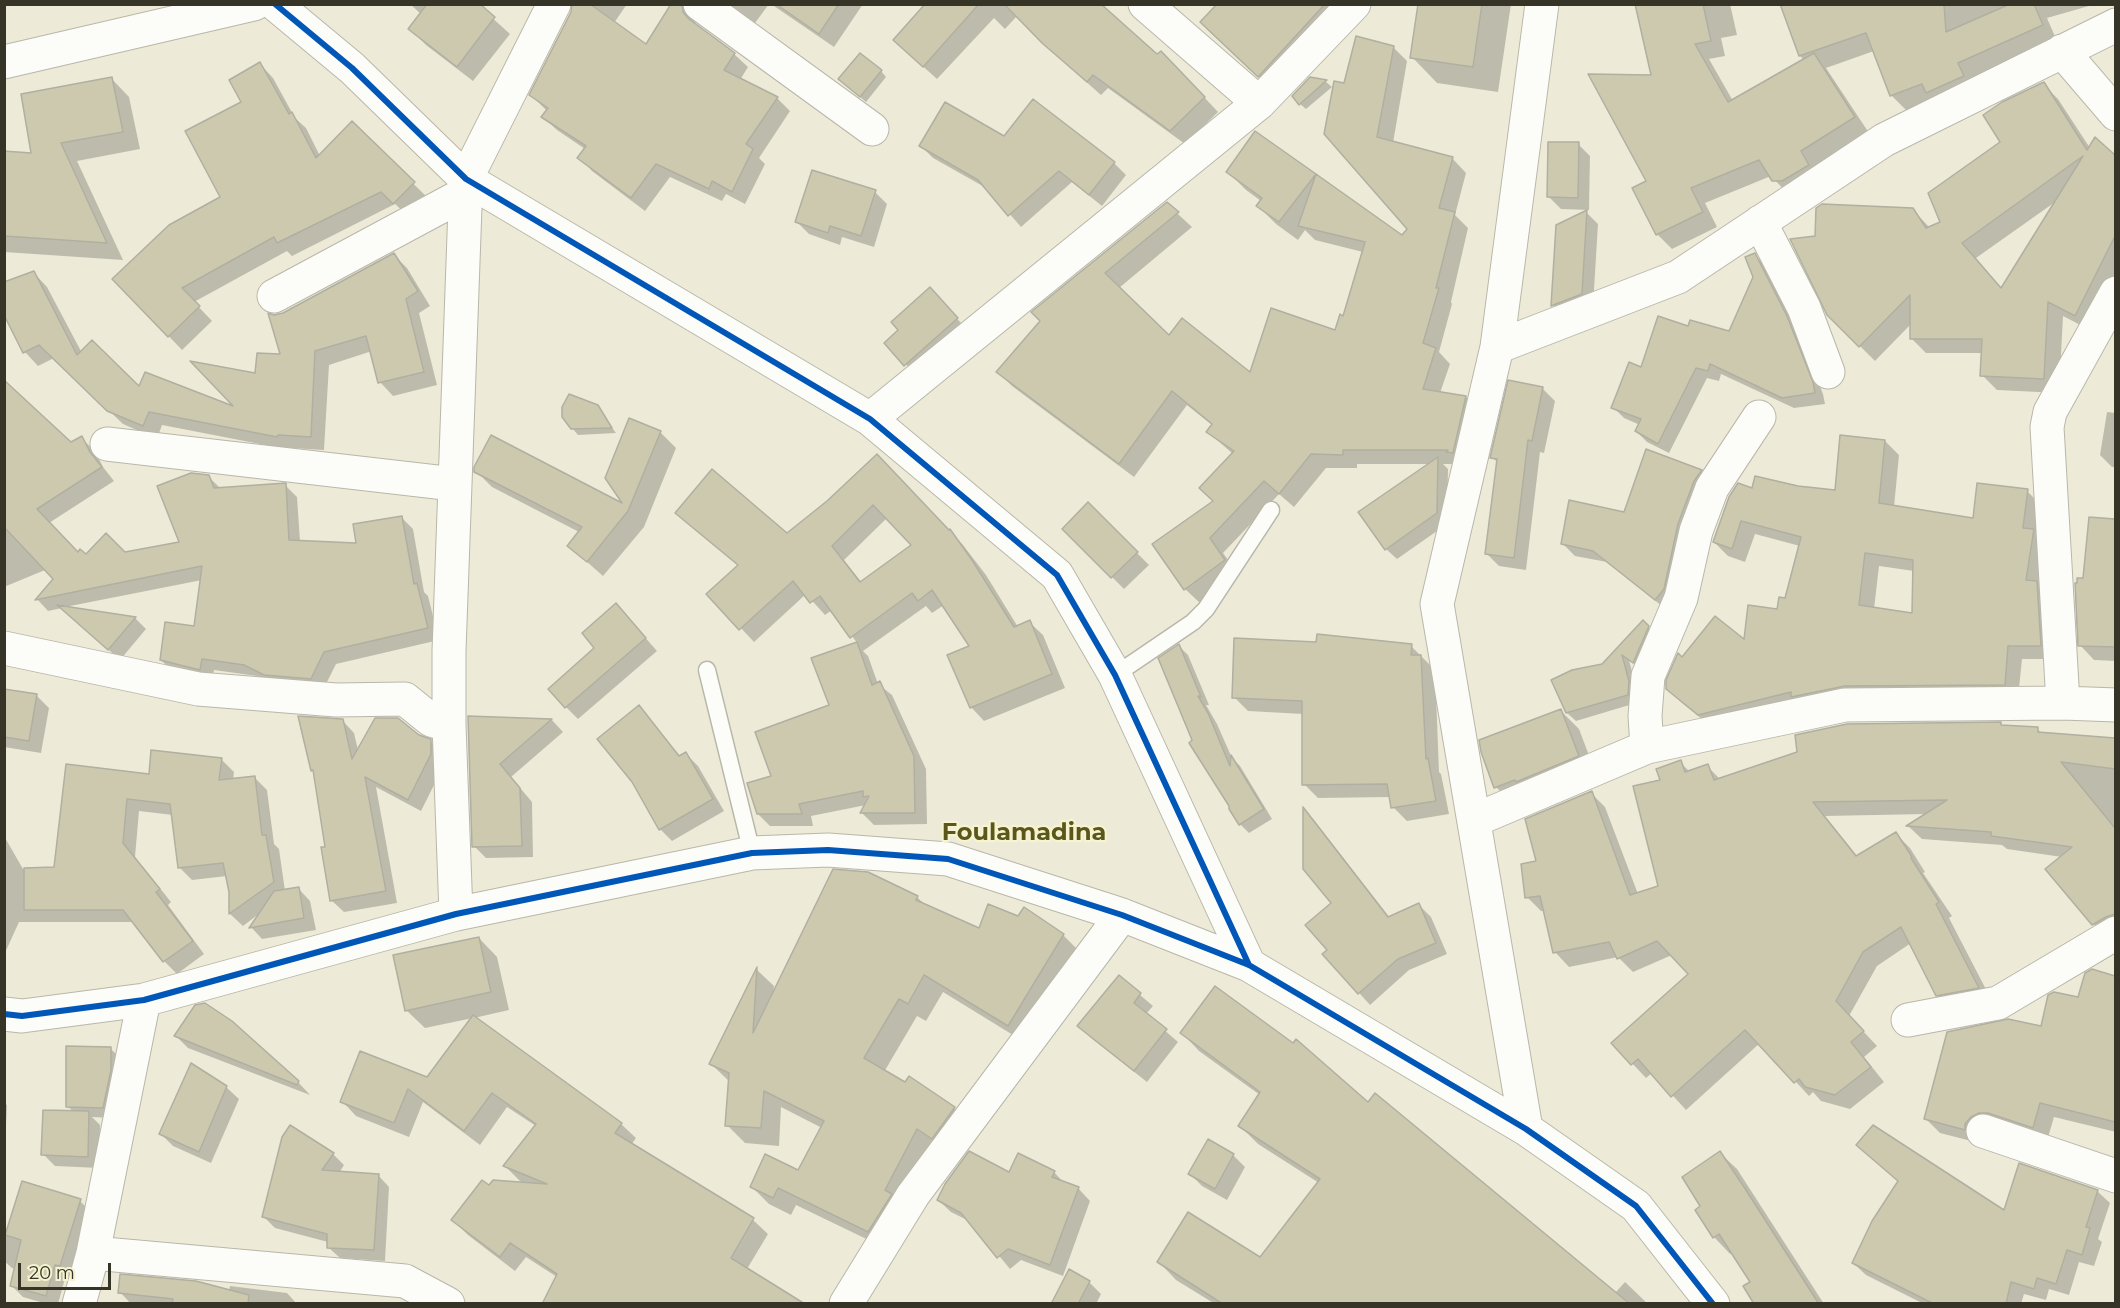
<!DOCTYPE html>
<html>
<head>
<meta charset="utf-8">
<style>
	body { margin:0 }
	#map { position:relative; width:2120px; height:1308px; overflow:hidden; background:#edebd8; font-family:Montserrat,sans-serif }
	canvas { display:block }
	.frame { position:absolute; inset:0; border:6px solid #353427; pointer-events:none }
	.scale { position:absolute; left:18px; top:1263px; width:93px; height:27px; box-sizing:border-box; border:3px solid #353427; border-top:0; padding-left:8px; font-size:18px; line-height:21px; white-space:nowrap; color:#353427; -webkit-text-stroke:4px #f5f3d0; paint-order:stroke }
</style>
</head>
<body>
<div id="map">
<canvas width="2120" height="1308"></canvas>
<div class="frame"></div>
<div class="scale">20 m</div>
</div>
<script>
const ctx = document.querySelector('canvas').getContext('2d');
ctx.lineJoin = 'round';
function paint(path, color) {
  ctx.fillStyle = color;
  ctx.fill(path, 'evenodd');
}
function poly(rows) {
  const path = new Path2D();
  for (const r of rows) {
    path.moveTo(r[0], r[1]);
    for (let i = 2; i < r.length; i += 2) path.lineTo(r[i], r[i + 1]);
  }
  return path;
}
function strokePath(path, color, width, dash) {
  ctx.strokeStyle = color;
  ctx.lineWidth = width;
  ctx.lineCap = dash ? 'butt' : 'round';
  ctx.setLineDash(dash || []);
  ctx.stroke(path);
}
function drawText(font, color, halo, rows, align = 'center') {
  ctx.font = font + ' Montserrat,sans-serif';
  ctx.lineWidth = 4.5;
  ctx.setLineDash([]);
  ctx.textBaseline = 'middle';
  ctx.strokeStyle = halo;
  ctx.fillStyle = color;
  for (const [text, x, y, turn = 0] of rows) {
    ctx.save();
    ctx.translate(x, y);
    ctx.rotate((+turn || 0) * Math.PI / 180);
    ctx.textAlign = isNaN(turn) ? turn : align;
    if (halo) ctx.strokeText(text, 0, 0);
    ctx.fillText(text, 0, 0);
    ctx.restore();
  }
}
paint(poly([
	[410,4,477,4,510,34,473,81,426,45,410,29,422,15],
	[574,4,627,4,614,23,646,46,682,4,694,17,696,26,734,54,748,67,740,80,777,98,790,111,759,158,765,164,745,204,726,194,722,201,670,177,645,211,592,171,579,157,585,149,557,130,543,117,547,111,531,95,572,13],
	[729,4,769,4,755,23],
	[771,4,863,4,834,47],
	[927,4,1099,4,1158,56,1175,66,1218,112,1185,144,1108,88,1101,95,1058,57,1017,16,1005,29,994,18,937,79,909,54],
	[1220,4,1346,4,1270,88,1214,34],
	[1420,4,1511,4,1498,92,1437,83,1412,57],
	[1637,4,1730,4,1737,35,1721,38,1725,56,1709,59,1733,101,1804,60,1800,56,1781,4,2096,4,2047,18,2057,41,1907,111,1891,95,1874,51,1826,68,1869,133,1789,195,1771,176,1705,203,1717,227,1672,249,1657,234,1648,181,1652,76],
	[1393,47,1407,61,1393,143,1452,158,1466,173,1455,215,1468,228,1451,302,1452,304,1439,352,1450,364,1440,393,1466,397,1480,411,1461,464,1443,464,1448,469,1447,524,1397,559,1386,549,1431,464,1357,464,1357,468,1326,468,1294,507,1279,494,1223,553,1239,575,1200,603,1185,589,1233,454,1208,432,1212,425,1187,405,1134,477,1012,386,998,372,1167,204,1192,227,1119,288,1169,338,1250,375,1335,332,1344,318,1363,252,1315,240,1305,230,1298,240,1276,224,1258,206,1261,201,1246,190,1228,172,1256,133,1402,237,1409,229,1345,85],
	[260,64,273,78,295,118,306,128,320,156,352,124,427,197,408,216,395,204,292,256,287,251,194,302,212,321,182,350,114,279,222,197,243,103],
	[881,71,886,77,866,102,846,85],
	[112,79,129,97,140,149,77,161,123,260,4,252,4,152,33,154],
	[1310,79,1326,82,1332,87,1306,109,1300,104],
	[2043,84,2058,99,2090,148,2095,139,2116,157,2116,279,2090,330,2063,316,2059,393,1997,390,1982,375,1983,353,1926,353,1911,338,1911,324,1875,361,1828,314,1816,238,1912,209,1930,228,1941,222],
	[2058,200,2002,289,1976,258],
	[1005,138,1114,163,1126,175,1102,206,1072,182,1021,227,988,189,933,158,921,146],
	[1578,144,1590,156,1589,210,1561,209,1549,197],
	[875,192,887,204,874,247,842,237,840,245,809,234,797,222],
	[1586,212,1598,224,1593,306,1565,317,1553,305,1558,226],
	[1754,254,1765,265,1797,328,1823,394,1825,404,1794,408,1721,374,1719,381,1707,378,1669,453,1647,442,1636,431,1640,425,1624,418,1613,407,1642,369,1689,328,1730,333,1755,277],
	[394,255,407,268,430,306,419,313,437,385,393,396,380,382,372,351,329,365,324,450,291,448,291,450,162,425,157,439,123,424,54,358,38,366,25,352,4,312,34,273,47,287,82,353,140,389,239,410,257,375,282,356,274,316,283,314],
	[939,299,962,324,918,377,886,343],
	[1543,389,1555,401,1544,453,1540,452,1526,570,1499,566,1487,554,1498,463,1492,457],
	[597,407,616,433,578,435,572,428],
	[2107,412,2116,413,2116,467,2112,467,2100,455],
	[660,432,676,448,644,527,603,576,569,546,579,532,492,487,476,471,627,507],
	[81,438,95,451,103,467,114,481,49,523,78,553,86,557,125,553,181,543,208,476,221,489,285,485,297,497,300,541,358,544,401,517,413,529,424,592,428,596,439,640,336,664,323,690,277,687,257,676,214,670,212,681,173,672,161,660,195,628,202,580,65,607,135,618,146,629,120,660,62,608,48,611,37,599,74,558,4,587,4,450,71,444],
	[1885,441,1899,455,1894,507,1975,519,2027,491,2041,505,2054,659,2022,659,2018,698,1713,728,1682,703,1667,688,1682,660,1746,642,1779,611,1786,600,1800,546,1755,534,1745,562,1728,556,1714,542,1753,490,1798,488,1836,492],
	[1879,566,1914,571,1913,614,1874,609],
	[877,456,963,545,986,575,1018,627,1029,622,1043,635,1065,688,984,721,971,707,971,647,944,605,932,613,926,606,863,651,868,656,878,684,892,695,926,769,927,824,874,825,862,813,866,805,811,816,813,826,770,826,758,814,773,777,831,706,813,659,858,644,832,610,825,615,806,594,754,642,709,594,739,566,677,513,787,534,828,502],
	[887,518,913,546,862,583,844,560],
	[1701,471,1713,483,1668,611,1607,562,1575,556,1562,543,1625,513],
	[1088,504,1149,565,1124,589,1064,529],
	[2090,518,2116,521,2116,661,2094,660,2080,645],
	[628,618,657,651,578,719,566,707],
	[1643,622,1657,636,1642,670,1629,660,1637,691,1636,703,1576,721,1567,713,1602,665],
	[1318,644,1411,646,1435,670,1439,772,1441,774,1449,814,1407,821,1393,807,1391,797,1318,798,1304,784,1303,714,1248,711,1234,697],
	[1179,646,1188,655,1209,705,1206,705,1217,724,1232,758,1240,766,1272,819,1249,833,1240,824,1194,741],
	[4,690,36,695,49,708,41,753,4,747],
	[638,707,681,757,686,754,698,766,724,811,672,841,660,829],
	[1561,711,1579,729,1596,774,1514,805,1496,787],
	[470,717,552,720,563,732,511,777,532,802,533,857,486,858,474,846],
	[342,720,354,733,358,750,418,736,430,741,442,753,443,767,421,811,376,787,397,903,344,912,331,900,327,848,315,773,312,770],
	[2000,724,2003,726,2037,729,2043,734,2116,740,2116,934,2107,939,2048,870,2062,857,2007,849,2002,845,1922,839,1908,826,1927,814,1825,816,1858,857,1896,834,1910,848,1925,872,1923,873,1952,916,1949,918,1992,1001,1951,1009,1937,995,1911,943,1877,966,1849,1016,1877,1046,1864,1057,1884,1082,1850,1109,1821,1101,1813,1092,1809,1096,1760,1043,1686,1110,1652,1073,1646,1078,1613,1043,1690,974,1672,955,1633,972,1618,957,1569,967,1555,952,1545,911,1541,911,1527,897,1538,862,1591,793,1605,807,1638,894,1660,887,1662,781,1680,762,1690,772,1707,766,1721,780],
	[221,759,234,772,233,780,254,777,267,790,274,844,279,849,285,891,298,888,310,901,316,930,262,939,251,927,260,913,243,926,230,914,230,892,227,876,192,880,180,868,173,815,139,811,135,857,171,902,168,905,204,954,177,974,164,961,134,922,19,922,4,955,4,836,23,869,55,869,150,776],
	[1304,810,1314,820,1390,918,1419,905,1431,917,1447,954,1409,970,1370,1005,1324,954,1329,950,1333,903],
	[917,897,925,905,979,930,1063,935,1081,953,1026,1043,943,992,926,1021,917,1016,884,1072,905,1084,910,1078,954,1108,972,1126,887,1249,796,1205,791,1215,769,1204,752,1187,799,1172,822,1128,781,1107,779,1146,745,1143,727,1125,730,1082,711,1064,757,970,774,986,773,995],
	[479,938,497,957,509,1010,474,1018,621,1124,636,1138,631,1145,753,1220,768,1234,747,1269,557,1277,526,1257,515,1271,468,1235,453,1220,490,1187,526,1184,520,1181,505,1166,536,1126,507,1107,480,1145,423,1102,409,1137,356,1116,342,1101,427,1079,473,1018,425,1028,406,1010],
	[2092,971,2116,978,2116,1132,2054,1117,2047,1141,1979,1143,1940,1133,1925,1118,2080,998],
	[1119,977,1153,1006,1146,1014,1178,1042,1147,1082,1091,1038,1079,1026],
	[1182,1033,1368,1104,1615,1293,1625,1282,1648,1304,1215,1304,1176,1280,1159,1262,1261,1259,1319,1183,1258,1144,1240,1126,1260,1095,1199,1051],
	[176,1036,298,1082,310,1095,188,1048],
	[110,1048,120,1058,113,1118,92,1117,100,1125,99,1168,55,1166,43,1154,74,1112,67,1106],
	[226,1087,239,1099,211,1163,173,1146,161,1134],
	[4,1103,7,1105,5,1146,4,1146],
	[1720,1153,1737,1169,1824,1304,1756,1304,1752,1283,1732,1252,1730,1254,1714,1237,1702,1207],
	[333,1154,344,1165,339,1173,378,1175,389,1187,385,1261,340,1258,328,1247,328,1242,275,1228,263,1216],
	[1233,1155,1245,1167,1227,1200,1202,1186,1190,1174],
	[1870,1157,2005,1212,2097,1191,2110,1203,2098,1239,2102,1242,2094,1266,2079,1262,2069,1295,2049,1289,2046,1300,2024,1294,2021,1304,1924,1304,1866,1275,1853,1263,1899,1182],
	[1054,1172,1065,1184,1078,1188,1090,1201,1063,1276,1021,1260,1010,1269,971,1222,951,1212,938,1200,1010,1174],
	[23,1183,80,1201,91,1212,71,1277,66,1275,58,1304,47,1304,23,1297,11,1285,16,1269,12,1268,4,1261,4,1243],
	[1089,1282,1101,1294,1096,1304,1053,1304],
	[230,1286,287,1293,297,1304,131,1304,120,1292,229,1291]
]), '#0003');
const building = poly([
	[427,4,480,4,495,17,457,67,408,29,427,4],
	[572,4,590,4,646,44,671,4,682,4,683,12,689,19,735,53,724,70,778,97,746,144,753,149,732,192,712,181,709,189,656,164,631,198,577,158,586,146,541,117,548,108,529,95,571,12,572,4],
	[776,4,839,4,819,34,776,4],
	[925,4,979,4,923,67,893,40,925,4],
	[1004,4,1101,4,1157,54,1161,51,1205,97,1170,131,1093,75,1087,82,1042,43,1004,4],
	[1217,4,1325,4,1258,77,1200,22,1217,4],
	[1418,4,1482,4,1473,67,1410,58,1418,4],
	[1635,4,1703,4,1711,41,1695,44,1728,102,1814,53,1855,117,1801,151,1809,165,1782,181,1772,181,1759,160,1691,188,1703,212,1656,235,1632,188,1646,181,1588,74,1651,75,1635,4],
	[1780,4,1944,4,1946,32,2010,4,2034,4,2043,25,1958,63,1964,76,1926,93,1922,84,1890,96,1866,33,1799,56,1780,4],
	[1356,36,1394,46,1377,137,1453,157,1439,208,1455,212,1436,288,1439,288,1423,343,1436,348,1423,389,1466,396,1453,453,1446,452,1448,450,1343,450,1343,455,1311,454,1279,494,1264,481,1210,538,1225,560,1184,590,1152,544,1213,501,1199,488,1234,451,1206,432,1212,424,1172,391,1119,464,996,372,1040,321,1031,312,1167,202,1179,212,1105,273,1169,335,1182,318,1250,372,1271,308,1335,330,1340,314,1343,316,1365,242,1298,226,1316,174,1402,235,1407,229,1324,134,1334,81,1344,83,1356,36],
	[860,53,882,70,860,97,838,79,860,53],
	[260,62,289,114,292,112,316,158,352,121,415,182,393,204,381,192,277,243,274,237,182,288,200,306,168,337,112,279,169,225,220,197,185,131,241,102,229,80,260,62],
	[112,77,123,132,61,143,107,243,4,236,4,151,31,153,21,94,112,77],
	[1310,77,1327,80,1299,105,1292,96,1310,77],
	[2044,82,2087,150,2095,137,2115,155,2115,236,2075,316,2048,302,2044,379,1980,376,1982,339,1910,339,1910,295,1859,347,1827,315,1790,239,1815,236,1816,208,1822,204,1913,208,1926,228,1940,222,1928,193,2000,142,1983,115,2002,102,2044,82],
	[2083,156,2001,288,1962,243,2083,156],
	[1033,99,1115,162,1089,195,1059,171,1008,216,978,180,919,146,945,102,1004,136,1033,99],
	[1255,131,1316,174,1279,222,1256,206,1262,198,1226,172,1255,131],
	[1548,142,1579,142,1578,198,1547,197,1548,142],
	[812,170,876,190,861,236,830,226,828,233,795,222,812,170],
	[1587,210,1582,294,1551,306,1556,225,1587,210],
	[394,253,418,291,406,299,424,372,378,383,366,336,315,351,311,437,278,435,277,437,149,412,143,426,107,411,39,345,23,353,4,315,4,282,34,271,77,355,92,340,139,386,145,372,233,406,190,361,255,373,257,353,280,354,268,313,274,315,283,313,394,253],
	[1755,253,1787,316,1813,382,1815,393,1782,398,1710,364,1708,371,1696,368,1658,444,1635,431,1641,419,1611,408,1629,362,1641,367,1658,316,1688,326,1690,320,1729,331,1753,277,1745,257,1755,253],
	[930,287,958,318,904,366,884,343,898,330,891,322,930,287],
	[4,380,71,442,82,436,90,452,102,467,37,509,78,552,80,549,86,554,106,533,125,552,179,542,157,486,191,473,209,475,214,488,286,483,289,540,356,543,353,524,402,516,414,584,417,583,428,628,324,652,311,679,264,675,244,665,202,659,200,670,160,660,165,622,194,626,202,566,35,600,53,579,4,527,4,380],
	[1508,380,1543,387,1532,441,1528,440,1514,558,1485,554,1497,459,1490,458,1508,380],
	[569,394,598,405,612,428,571,429,562,417,562,407,569,394],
	[629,418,661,431,628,511,587,562,567,546,582,527,474,472,474,467,491,435,622,503,605,478,629,418],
	[1840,435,1885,440,1879,503,1973,518,1977,483,2028,489,2023,528,2034,529,2026,580,2037,581,2041,646,2008,646,2005,685,1845,686,1791,697,1791,692,1698,715,1666,689,1666,680,1678,653,1682,657,1715,616,1744,639,1748,605,1777,609,1779,597,1785,598,1801,537,1741,521,1732,549,1713,542,1729,497,1738,483,1752,488,1755,476,1798,486,1835,490,1840,435],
	[1865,553,1913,560,1912,613,1859,605,1865,553],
	[1646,449,1702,470,1694,481,1678,524,1664,589,1655,600,1593,551,1561,544,1569,500,1624,512,1646,449],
	[877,454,949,530,950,529,972,560,1014,627,1030,620,1052,674,970,708,947,655,969,646,932,590,918,601,912,593,850,638,820,596,810,603,793,581,739,630,706,594,738,565,675,513,712,469,787,533,827,501,877,454],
	[873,505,911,545,860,582,832,546,873,505],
	[1438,457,1437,513,1385,550,1358,512,1438,457],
	[1088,502,1138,552,1111,578,1062,529,1088,502],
	[2089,517,2115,519,2115,647,2078,646,2075,583,2077,583,2077,578,2083,578,2089,517],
	[616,603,646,638,565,708,548,689,594,648,582,633,616,603],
	[57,605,136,617,108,650,57,605],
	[1643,620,1649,626,1633,663,1622,655,1629,681,1628,695,1566,713,1551,680,1572,670,1602,664,1643,620],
	[1317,634,1412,644,1411,655,1421,655,1426,759,1428,758,1436,801,1391,808,1387,784,1302,785,1302,701,1232,698,1234,638,1316,642,1317,634],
	[857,642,872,685,880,681,914,756,915,813,860,813,869,796,863,797,863,791,799,804,802,814,757,814,747,783,771,776,755,732,829,705,811,658,857,642],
	[1179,644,1201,697,1198,696,1208,713,1230,766,1231,755,1264,809,1239,825,1229,809,1229,806,1189,743,1192,740,1158,658,1179,644],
	[4,689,37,694,29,741,4,737,4,689],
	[639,705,679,756,686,752,713,799,659,830,632,782,597,739,639,705],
	[1561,709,1579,756,1516,782,1515,780,1494,788,1481,752,1479,740,1561,709],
	[298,716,343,719,352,759,375,718,398,718,419,735,431,739,431,754,408,800,365,777,386,891,330,901,321,847,325,847,313,770,311,771,298,716],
	[468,716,552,719,500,764,520,788,522,846,472,847,468,716],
	[2001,722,2001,725,2038,727,2038,732,2115,738,2115,769,2061,762,2115,828,2115,914,2106,917,2092,925,2045,869,2072,847,1991,836,1991,832,1906,826,1947,800,1813,802,1856,856,1896,832,1912,857,1911,858,1939,902,1936,904,1979,988,1936,996,1901,927,1863,952,1836,1001,1864,1031,1851,1042,1871,1067,1835,1095,1805,1087,1799,1079,1794,1083,1745,1030,1671,1097,1638,1059,1631,1065,1611,1043,1688,974,1657,941,1617,959,1609,942,1553,953,1540,896,1525,898,1521,864,1536,861,1525,819,1592,791,1630,895,1658,886,1633,786,1660,780,1656,769,1681,760,1685,772,1708,764,1714,780,1797,752,1795,735,1847,724,2001,722],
	[151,750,222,758,219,780,255,776,262,835,266,835,274,882,229,914,229,892,223,863,178,868,170,804,127,799,123,843,160,889,156,892,193,941,163,962,123,910,24,910,24,868,54,867,66,764,149,774,151,750],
	[1303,807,1388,917,1419,903,1436,943,1398,959,1358,994,1322,954,1327,950,1305,925,1331,903,1303,869,1303,807],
	[833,869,868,872,918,896,916,900,979,928,988,904,1018,916,1024,907,1064,934,1008,1026,924,975,908,1004,899,999,864,1058,905,1082,909,1076,955,1107,932,1139,917,1129,885,1190,892,1194,868,1232,778,1188,773,1198,750,1187,765,1154,798,1170,824,1121,764,1091,761,1128,725,1126,729,1073,709,1064,757,967,753,1033,833,869],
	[299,887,304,918,249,928,274,891,299,887],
	[479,937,491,992,405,1011,393,955,479,937],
	[2092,969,2115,976,2115,1122,2040,1103,2033,1128,1988,1113,1979,1113,1971,1117,1965,1124,1965,1130,1924,1119,1947,1032,2008,1019,2041,1026,2048,995,2054,992,2078,997,2085,973,2092,969],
	[1119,975,1141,993,1134,1003,1167,1029,1134,1071,1077,1026,1119,975],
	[1215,986,1293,1043,1296,1039,1368,1102,1375,1093,1630,1304,1223,1304,1157,1262,1188,1212,1260,1257,1320,1179,1238,1126,1260,1092,1180,1033,1215,986],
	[205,1003,232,1021,299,1081,297,1085,174,1036,195,1005,205,1003],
	[473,1015,622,1123,615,1133,754,1218,731,1258,805,1304,542,1304,557,1274,510,1243,500,1257,451,1220,482,1180,489,1185,493,1180,547,1184,503,1166,536,1124,492,1093,464,1131,408,1089,394,1123,340,1102,360,1051,427,1077,473,1015],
	[66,1046,111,1047,111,1070,103,1108,66,1107,66,1046],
	[191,1063,227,1086,199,1152,159,1134,191,1063],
	[43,1110,89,1111,88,1157,41,1155,43,1110],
	[290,1125,334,1153,322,1170,379,1174,374,1250,327,1248,327,1234,262,1217,282,1137,290,1125],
	[1873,1125,2004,1210,2019,1163,2098,1190,2086,1227,2090,1228,2082,1255,2067,1250,2056,1284,2037,1278,2034,1289,2011,1282,2006,1304,1934,1304,1852,1263,1872,1221,1898,1181,1856,1145,1873,1125],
	[1208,1139,1234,1154,1215,1189,1188,1174,1208,1139],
	[969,1151,1009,1172,1018,1153,1055,1171,1052,1177,1079,1187,1050,1265,1008,1249,997,1258,961,1213,937,1200,945,1184,969,1151],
	[1720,1151,1744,1187,1819,1304,1754,1304,1743,1286,1750,1282,1719,1234,1713,1238,1695,1210,1700,1206,1682,1177,1720,1151],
	[22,1181,81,1199,60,1266,55,1265,46,1296,10,1286,21,1240,5,1235,22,1181],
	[1069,1269,1090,1281,1078,1304,1051,1304,1069,1269],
	[120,1274,196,1281,249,1295,248,1304,172,1304,173,1299,118,1293,120,1274]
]);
paint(building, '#ccc9af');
strokePath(building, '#b0afa0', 1.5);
const lane = poly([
	[707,670,752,853],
	[1115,675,1193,622,1206,609,1271,510]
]);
const street = poly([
	[275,4,352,68,466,179,870,419,1057,575,1115,675,1249,965],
	[700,4,872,129],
	[1145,4,1259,103],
	[2062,51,2116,114],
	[4,62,254,4],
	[1760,222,1804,308,1828,372],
	[274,296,466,193],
	[1497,347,1678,277,1884,140,2116,25],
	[870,419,1259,103,1354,4],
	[107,444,454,484],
	[4,648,198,689,336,700,405,699,431,720,449,725],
	[2063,703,2047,427,2050,412,2116,293],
	[1647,747,1645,716,1648,676,1681,598,1696,531,1712,488,1759,417],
	[1475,820,1647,747,1845,705,2063,703,2116,705],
	[456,914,449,725,449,651,466,179,554,4],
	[4,1014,22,1016,144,1000,456,914,752,853,828,850,948,859,1122,915,1249,965,1526,1129,1636,1206,1713,1304],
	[1908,1020,1998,1003,2116,933],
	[1526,1129,1437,604,1497,347,1542,4],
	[1983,1131,2116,1176],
	[93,1253,405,1281,448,1304],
	[79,1304,93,1253,144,1000],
	[846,1304,913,1195,1122,915]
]);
strokePath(lane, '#b9b7a9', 19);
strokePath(street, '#b9b7a9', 35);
strokePath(lane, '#fcfcf9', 16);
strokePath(street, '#fcfcf9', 33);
strokePath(poly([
	[275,4,352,68,466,179,870,419,1057,575,1115,675,1249,965],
	[4,1014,22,1016,144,1000,456,914,752,853,828,850,948,859,1122,915,1249,965,1526,1129,1636,1206,1713,1304]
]), '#0057b8', 6);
drawText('bold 24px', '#5b561a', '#f5f3d0', [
	["Foulamadina",1024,833]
]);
</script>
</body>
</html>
